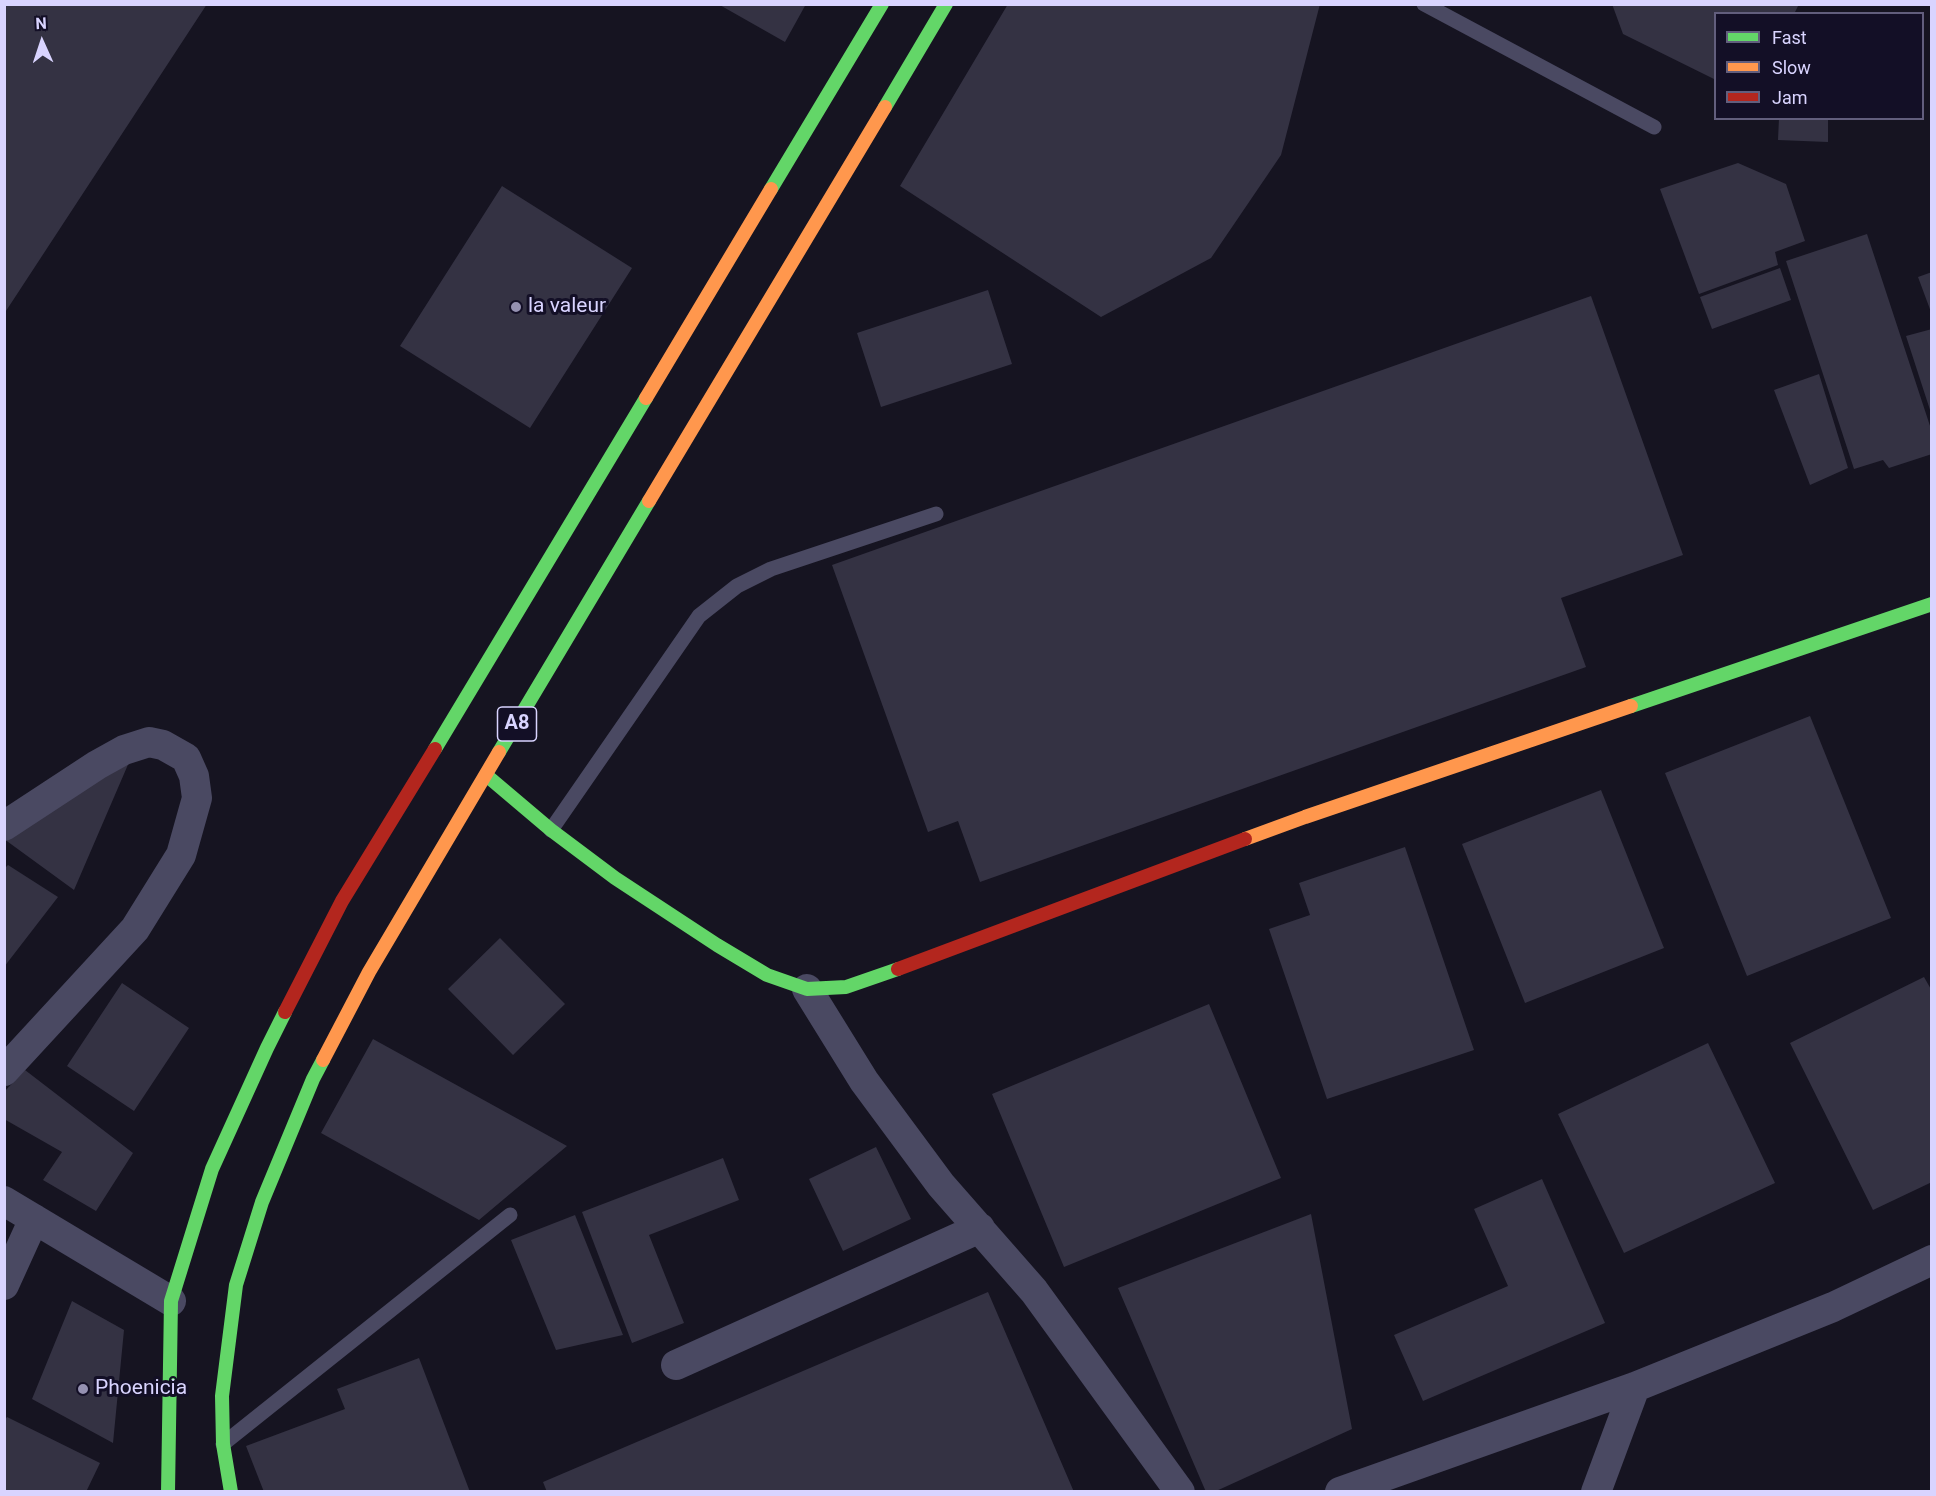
<!DOCTYPE html>
<html>
<head>
<meta charset="utf-8">
<style>
	body { margin:0 }
	#map { position:relative; width:1936px; height:1496px; overflow:hidden; background:#161421; font-family:Roboto,sans-serif }
	canvas { display:block }
	.frame { position:absolute; inset:0; border:6px solid #d9d4ff; pointer-events:none }
	.legend { position:absolute; left:1714px; top:12px; width:210px; height:108px; box-sizing:border-box; background:#130f26; border:2px solid #625e7d; margin:0; padding:8px 10px; list-style:none; font-size:18px; color:#d9d4ff }
	.legend li { display:flex; align-items:center; gap:12px; height:30px }
	.legend b { width:30px; border:2px solid #625e7d }
	.north { position:absolute; left:12px; top:12px; width:60px; height:60px; -webkit-text-stroke:4px #130f26; paint-order:stroke; rotate:357deg; font-size:16px; font-weight:700; line-height:24px; text-align:center; color:#d9d4ff }
	.north::after { content:''; display:block; margin:auto; width:21px; height:27px; background:#d9d4ff; clip-path:polygon(50% 0,100% 100%,50% 72%,0 100%) }
</style>
</head>
<body>
<div id="map">
<canvas width="1936" height="1496"></canvas>
<div class="frame"></div>
<ul class="legend">
<li><b style="height:8px;background:#63d668"></b>Fast</li>
<li><b style="height:8px;background:#ff974d"></b>Slow</li>
<li><b style="height:8px;background:#b3261e"></b>Jam</li>
</ul>
<div class="north">N</div>
</div>
<script>
const ctx = document.querySelector('canvas').getContext('2d');
ctx.lineJoin = 'round';
function paint(path, color) {
  ctx.fillStyle = color;
  ctx.fill(path, 'evenodd');
}
function poly(rows) {
  const path = new Path2D();
  for (const r of rows) {
    path.moveTo(r[0], r[1]);
    for (let i = 2; i < r.length; i += 2) path.lineTo(r[i], r[i + 1]);
  }
  return path;
}
function strokePath(path, color, width, dash) {
  ctx.strokeStyle = color;
  ctx.lineWidth = width;
  ctx.lineCap = dash ? 'butt' : 'round';
  ctx.setLineDash(dash || []);
  ctx.stroke(path);
}
function drawText(font, color, halo, rows, align = 'center') {
  ctx.font = font + ' Roboto,sans-serif';
  ctx.lineWidth = 6;
  ctx.setLineDash([]);
  ctx.textBaseline = 'middle';
  ctx.strokeStyle = halo;
  ctx.fillStyle = color;
  for (const [text, x, y, turn = 0] of rows) {
    ctx.save();
    ctx.translate(x, y);
    ctx.rotate((+turn || 0) * Math.PI / 180);
    ctx.textAlign = isNaN(turn) ? turn : align;
    if (halo) ctx.strokeText(text, 0, 0);
    ctx.fillText(text, 0, 0);
    ctx.restore();
  }
}
paint(poly([
	[4,4,207,4,4,314],
	[718,4,806,4,785,42],
	[1008,4,1320,4,1281,155,1211,258,1101,317,900,186],
	[1612,4,1799,4,1794,14,1716,14,1716,80,1623,34],
	[1779,118,1828,118,1828,142,1778,140],
	[1738,163,1786,184,1805,241,1775,252,1778,265,1699,294,1660,189],
	[502,186,632,268,530,428,400,346],
	[1867,234,1932,432,1932,454,1889,468,1883,460,1854,469,1786,261],
	[1780,268,1791,300,1712,329,1700,297],
	[1932,272,1932,312,1931,312,1918,277],
	[988,290,1012,364,881,407,857,333],
	[1591,296,1683,555,1561,598,1586,667,980,882,958,821,928,832,832,565],
	[1932,329,1932,413,1931,413,1906,336],
	[1819,374,1848,468,1810,485,1774,390],
	[1810,716,1891,918,1747,976,1665,773],
	[133,753,74,890,4,839],
	[1601,790,1664,948,1525,1003,1462,844],
	[1405,847,1474,1050,1327,1099,1269,929,1310,915,1299,883],
	[8,865,58,897,4,967,4,869],
	[500,938,565,1004,513,1055,448,989],
	[1924,977,1932,991,1932,1182,1873,1210,1790,1043],
	[122,983,189,1028,134,1111,67,1066],
	[1209,1004,1281,1178,1064,1267,992,1094],
	[373,1039,567,1146,479,1220,321,1133],
	[1708,1043,1775,1183,1624,1253,1558,1114],
	[25,1070,133,1153,96,1211,43,1180,62,1152,4,1119,4,1092],
	[876,1147,911,1219,843,1251,809,1179],
	[723,1158,739,1200,649,1235,684,1323,632,1343,582,1212],
	[1542,1179,1605,1323,1423,1401,1394,1335,1508,1286,1474,1209],
	[1311,1214,1352,1429,1214,1492,1206,1492,1118,1288],
	[575,1215,623,1335,556,1350,511,1240],
	[988,1292,1074,1492,547,1492,543,1482],
	[72,1301,124,1330,113,1443,32,1399],
	[419,1358,470,1492,264,1492,246,1446,345,1409,337,1389],
	[7,1417,100,1463,86,1492,4,1492,4,1421]
]), '#343243');
strokePath(poly([
	[1424,4,1654,127],
	[551,830,699,616,737,586,771,569,936,514],
	[223,1444,510,1215]
]), '#4a4962', 15);
strokePath(poly([
	[4,826,97,765,124,750,149,742,163,745,186,758,194,776,197,798,181,855,135,929,4,1071],
	[807,989,864,1081,941,1185,1034,1291,1180,1492],
	[4,1201,171,1301],
	[4,1285,34,1219],
	[676,1365,980,1228],
	[1340,1492,1635,1387,1833,1307,1932,1260],
	[1596,1492,1635,1387]
]), '#4a4962', 30);
strokePath(poly([
	[885,107,946,4],
	[771,189,882,4],
	[1631,706,1932,604],
	[435,749,646,398],
	[499,752,649,501],
	[486,775,551,830,615,878,717,945,767,975,807,989,846,987,898,969],
	[168,1492,171,1301,212,1169,267,1048,285,1012],
	[231,1492,223,1444,222,1396,236,1285,262,1202,313,1079,323,1060]
]), '#63d668', 14);
strokePath(poly([
	[646,398,771,189],
	[649,501,885,107],
	[1245,839,1305,817,1631,706],
	[323,1060,369,972,499,752]
]), '#ff974d', 14);
strokePath(poly([
	[898,969,1245,839],
	[285,1012,342,901,435,749]
]), '#b3261e', 14);
for (const [x, y, r, color] of [
	[516,307,6,"#9591b1"],
	[83,1389,6,"#9591b1"]
]) {
  const dot = new Path2D();
  dot.arc(x, y, r, 0, 2 * Math.PI);
  ctx.fillStyle = color;
  ctx.fill(dot);
  strokePath(dot, '#130f26', 2);
}
for (const [x, y, w] of [
	[517,724,39]
]) {
  const box = new Path2D();
  box.roundRect(x - w / 2, y - 17, w, 34, 4.5);
  ctx.fillStyle = '#130f26';
  ctx.fill(box);
  strokePath(box, '#d9d4ff', 1.5);
}
drawText('bold 20px', '#d9d4ff', null, [
	["A8",517,724]
]);
drawText('21px', '#d9d4ff', '#130f26', [
	["la valeur",528,307],
	["Phoenicia",95,1389]
], 'left');
</script>
</body>
</html>
